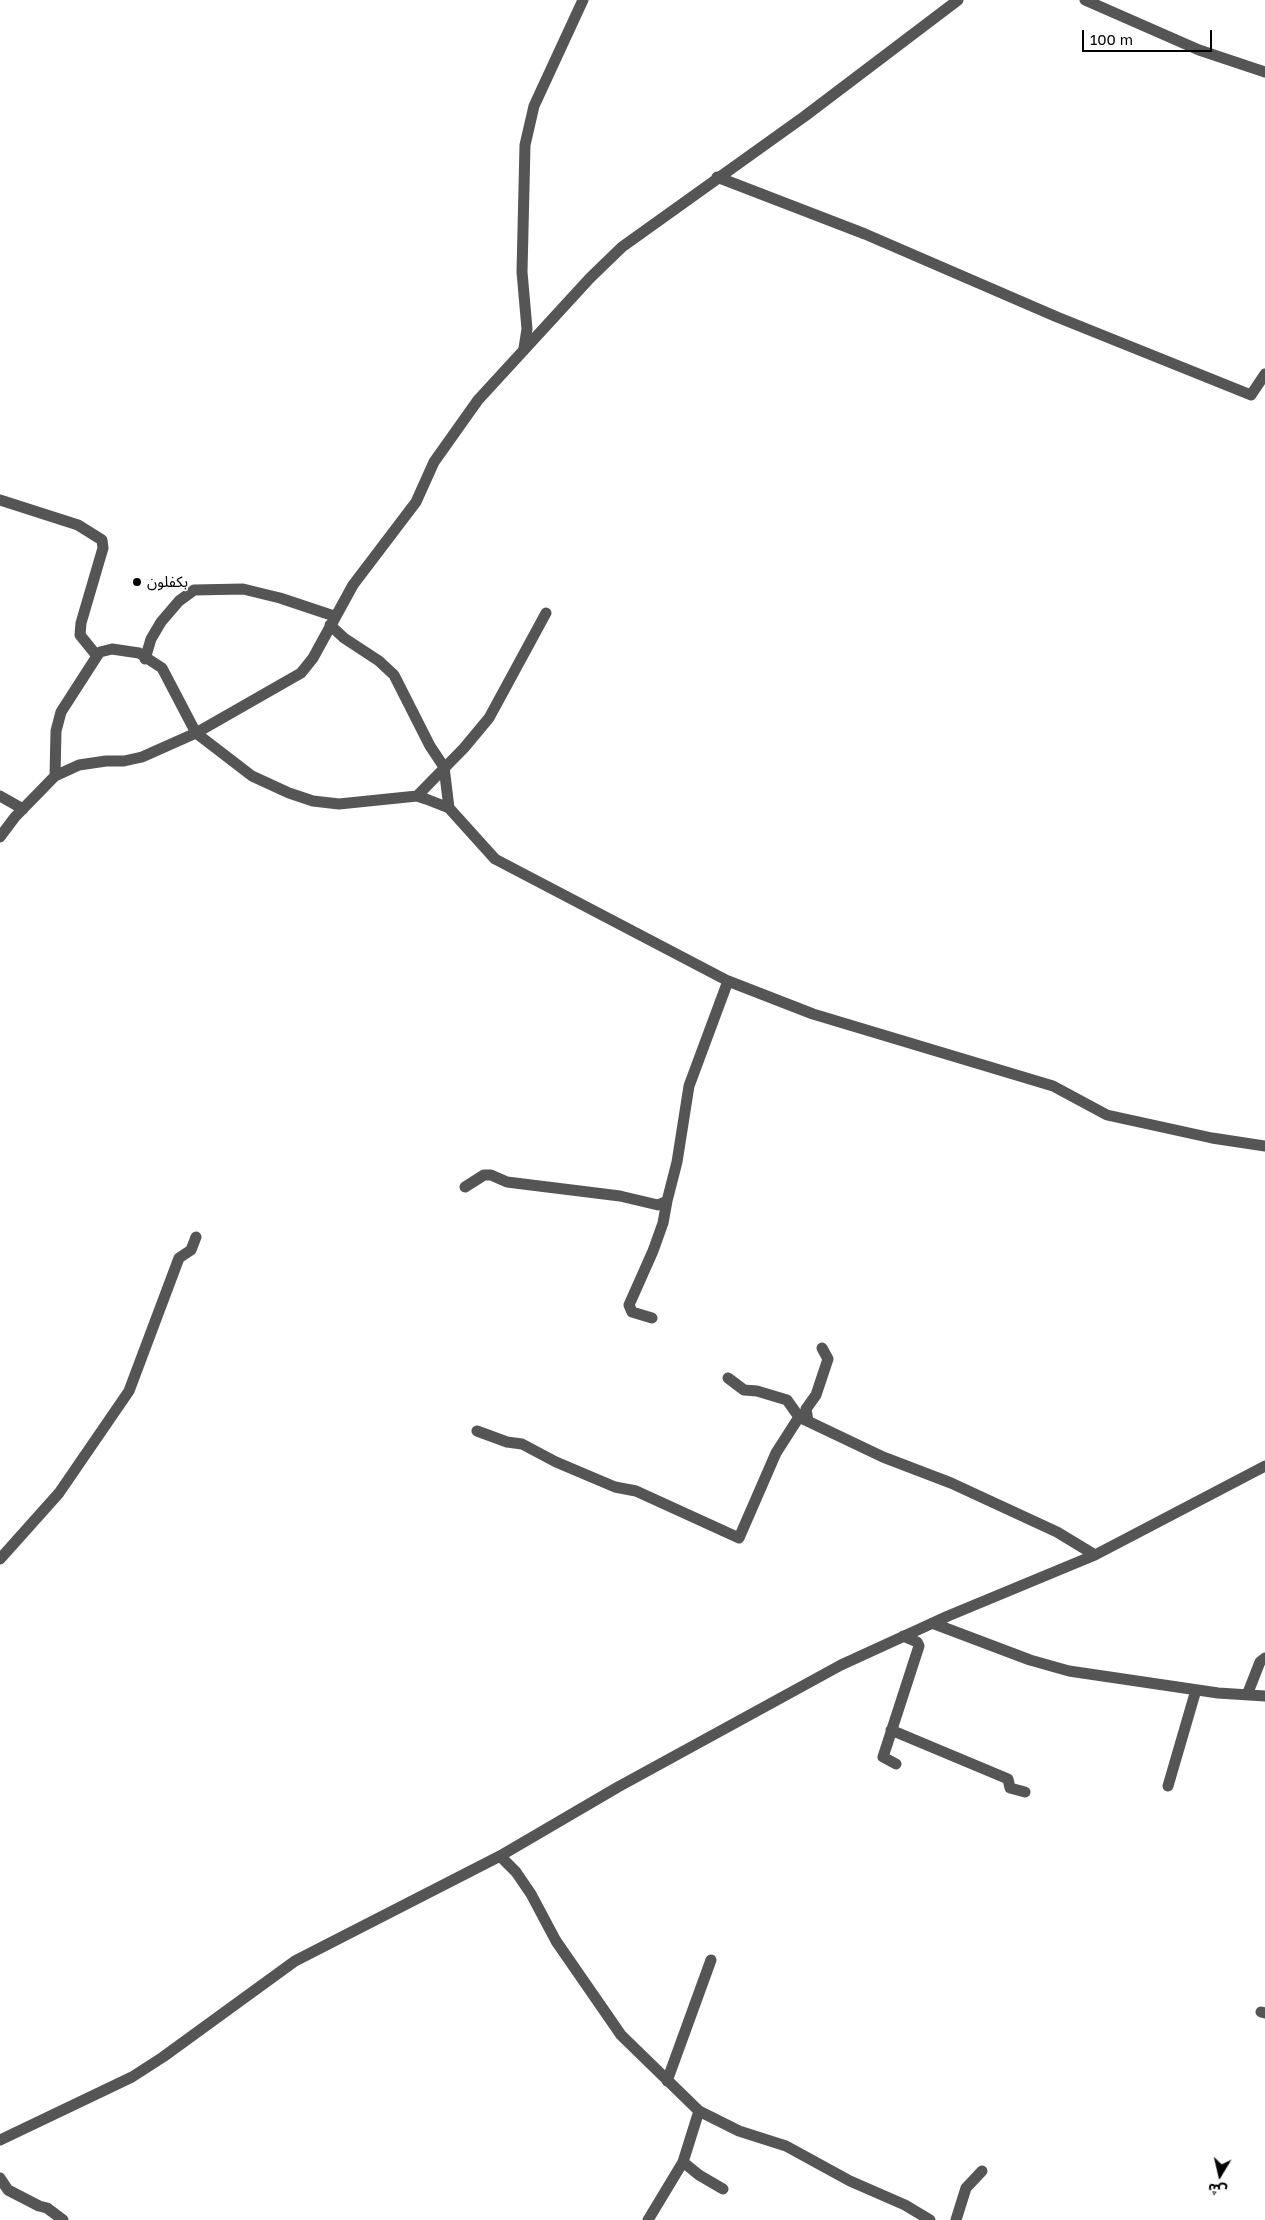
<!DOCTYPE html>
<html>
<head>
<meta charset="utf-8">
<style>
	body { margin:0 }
	#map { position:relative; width:1265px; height:2220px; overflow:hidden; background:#fff; font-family:"Golos Text","Noto Sans Arabic",sans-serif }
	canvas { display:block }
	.north { position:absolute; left:1195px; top:2150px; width:50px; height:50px; -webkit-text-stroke:4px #fff; paint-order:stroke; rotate:189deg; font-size:14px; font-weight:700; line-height:20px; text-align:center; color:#000 }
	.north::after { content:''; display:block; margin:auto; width:18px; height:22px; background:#000; clip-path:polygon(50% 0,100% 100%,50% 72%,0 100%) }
	.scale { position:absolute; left:1082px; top:30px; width:130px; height:22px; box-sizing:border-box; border:2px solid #000; border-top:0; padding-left:6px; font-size:15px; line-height:18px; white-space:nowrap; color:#000; -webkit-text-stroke:4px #fff; paint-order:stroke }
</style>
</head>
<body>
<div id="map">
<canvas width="1265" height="2220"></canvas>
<div class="north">ش</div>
<div class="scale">100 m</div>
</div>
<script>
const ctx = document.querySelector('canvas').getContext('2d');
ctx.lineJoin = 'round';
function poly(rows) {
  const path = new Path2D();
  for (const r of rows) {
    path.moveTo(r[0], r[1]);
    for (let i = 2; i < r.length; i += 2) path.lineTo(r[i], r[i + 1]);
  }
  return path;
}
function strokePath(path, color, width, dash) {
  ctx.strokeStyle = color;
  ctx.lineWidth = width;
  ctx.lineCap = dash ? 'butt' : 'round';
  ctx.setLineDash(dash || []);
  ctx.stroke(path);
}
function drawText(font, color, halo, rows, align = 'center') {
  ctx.font = font + ' "Golos Text","Noto Sans Arabic",sans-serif';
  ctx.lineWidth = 4;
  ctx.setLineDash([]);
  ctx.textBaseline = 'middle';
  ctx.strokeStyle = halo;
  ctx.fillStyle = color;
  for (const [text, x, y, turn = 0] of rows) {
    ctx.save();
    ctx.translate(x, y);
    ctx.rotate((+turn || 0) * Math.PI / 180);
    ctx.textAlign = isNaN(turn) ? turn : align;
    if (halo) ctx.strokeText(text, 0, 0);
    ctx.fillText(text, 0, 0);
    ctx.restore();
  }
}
strokePath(poly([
	[1085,0,1199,50,1265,72],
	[717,177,865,234,1057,317,1251,395,1265,374],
	[524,348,527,329,522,272,525,145,534,106,583,0],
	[0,500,78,525,102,540,103,548,81,623,80,635,97,656],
	[330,625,344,638,379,661,394,675,430,746,444,767,449,808],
	[145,659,151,639,161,622,179,601,194,590,243,589,280,598,334,616],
	[55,776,56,731,61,712,97,656,100,652,112,649,139,653,162,668,196,733,252,776,289,793,313,801,339,804,417,796,426,799,449,808,495,859,728,981,813,1014,1053,1086,1107,1115,1212,1138,1265,1146],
	[0,796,23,809],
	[417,796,464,748,489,718,546,613],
	[0,837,15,817,55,776,79,765,106,761,124,761,142,757,196,733,301,673,313,658,353,585,416,502,434,462,478,400,590,278,622,247,805,116,958,0],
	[465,1187,484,1175,491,1175,507,1182,620,1196,658,1205,667,1201,677,1162,689,1086,728,981],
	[652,1318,632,1312,629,1305,653,1251,663,1223,667,1201],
	[728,1378,744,1390,757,1391,787,1400,799,1417],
	[808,1421,806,1409,816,1395,828,1359,822,1348],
	[477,1431,507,1442,522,1444,556,1462,615,1487,636,1491,739,1538,776,1453,799,1417,883,1457,951,1483,1057,1532,1095,1555],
	[0,1559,59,1493,129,1391,179,1258,191,1250,196,1237],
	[932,1623,1030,1660,1069,1671,1218,1693,1265,1696],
	[1247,1695,1260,1662,1265,1658],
	[891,1730,1008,1779,1010,1788,1025,1792],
	[896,1764,883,1757,919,1646,917,1642,903,1636],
	[1168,1786,1196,1690],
	[500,1856,516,1872,531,1894,556,1941,621,2035,699,2111,739,2131,786,2146,850,2181,905,2205,930,2220],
	[1261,2012,1265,2013],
	[667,2081,711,1960],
	[699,2111,683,2162,699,2175,723,2189],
	[0,2140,132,2077,163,2057,295,1961,500,1856,618,1787,841,1665,948,1616,1095,1555,1265,1466],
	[0,2178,8,2190,39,2206,47,2208,63,2220],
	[648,2220,683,2162],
	[956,2220,966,2188,982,2171]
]), '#555', 11);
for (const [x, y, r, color] of [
	[137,582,5,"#000"]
]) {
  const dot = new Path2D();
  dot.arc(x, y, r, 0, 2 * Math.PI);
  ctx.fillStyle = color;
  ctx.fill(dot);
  strokePath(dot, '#fff', 2);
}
drawText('15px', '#000', '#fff', [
	["بكفلون",147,582]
], 'left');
</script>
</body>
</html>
